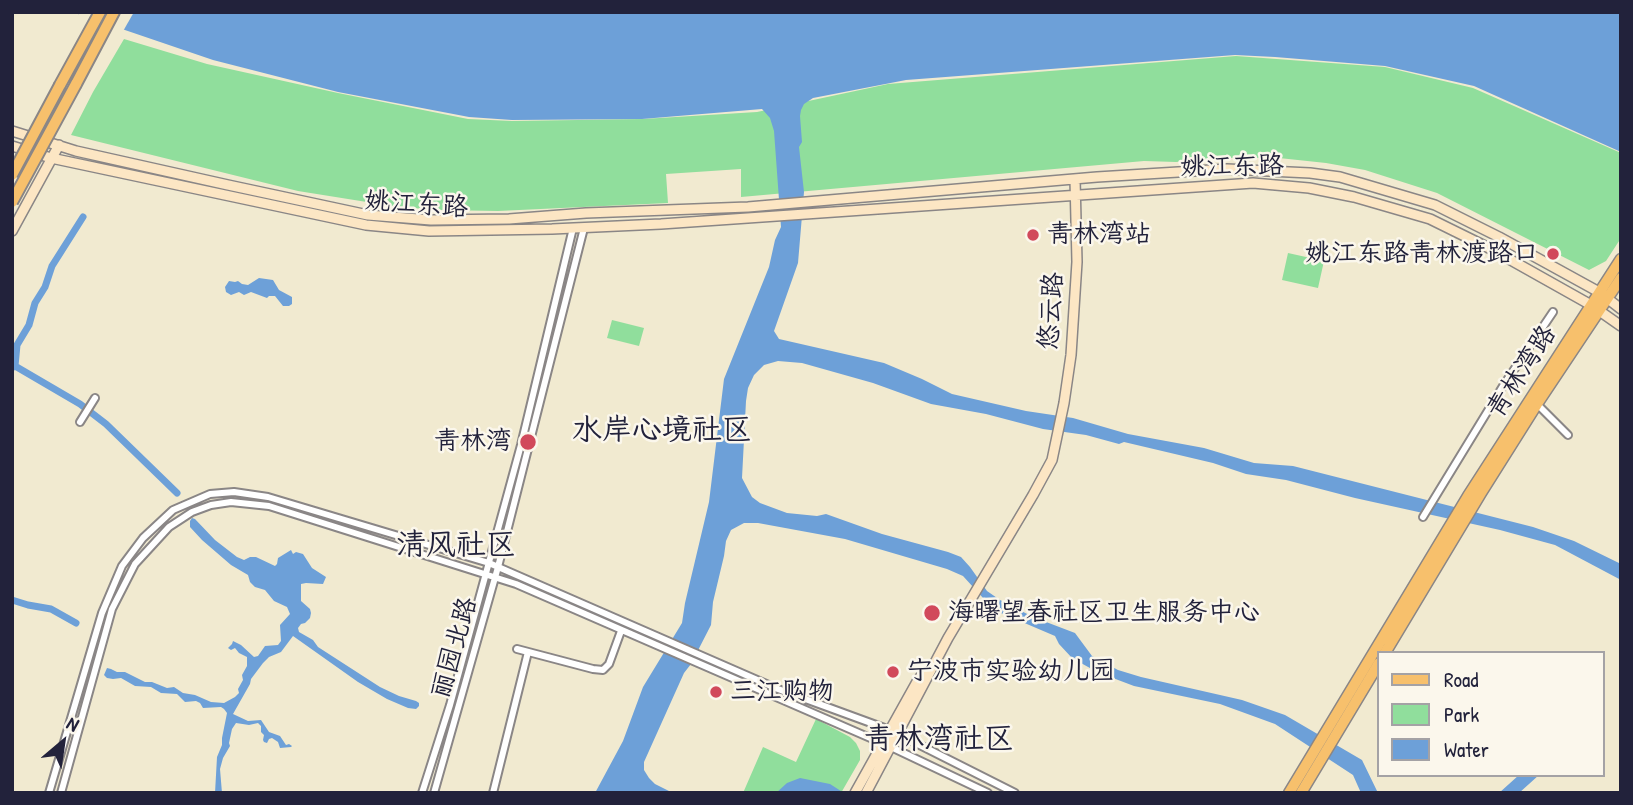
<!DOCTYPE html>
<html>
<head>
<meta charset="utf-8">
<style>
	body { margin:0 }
	#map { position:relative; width:1633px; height:805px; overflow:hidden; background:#f1ead0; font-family:"Patrick Hand",sans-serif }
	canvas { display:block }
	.frame { position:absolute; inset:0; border:14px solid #22223b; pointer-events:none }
	.legend { position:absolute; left:1377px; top:651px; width:228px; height:126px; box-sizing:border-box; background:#fbf7ec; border:2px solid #a4a2a5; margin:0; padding:9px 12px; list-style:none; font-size:21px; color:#22223b }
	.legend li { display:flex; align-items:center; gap:14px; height:35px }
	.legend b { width:35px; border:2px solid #a4a2a5 }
	.north { position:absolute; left:28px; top:707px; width:70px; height:70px; -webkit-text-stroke:5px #fbf7ec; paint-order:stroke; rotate:29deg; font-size:19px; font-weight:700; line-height:28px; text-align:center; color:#22223b }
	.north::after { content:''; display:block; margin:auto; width:24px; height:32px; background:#22223b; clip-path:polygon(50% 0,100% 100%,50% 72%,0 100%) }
</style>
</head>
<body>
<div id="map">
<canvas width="1633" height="805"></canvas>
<div class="frame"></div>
<ul class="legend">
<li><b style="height:9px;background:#f7c06c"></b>Road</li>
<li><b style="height:19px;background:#90de9c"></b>Park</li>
<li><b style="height:19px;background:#6da0d8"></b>Water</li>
</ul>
<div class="north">N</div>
</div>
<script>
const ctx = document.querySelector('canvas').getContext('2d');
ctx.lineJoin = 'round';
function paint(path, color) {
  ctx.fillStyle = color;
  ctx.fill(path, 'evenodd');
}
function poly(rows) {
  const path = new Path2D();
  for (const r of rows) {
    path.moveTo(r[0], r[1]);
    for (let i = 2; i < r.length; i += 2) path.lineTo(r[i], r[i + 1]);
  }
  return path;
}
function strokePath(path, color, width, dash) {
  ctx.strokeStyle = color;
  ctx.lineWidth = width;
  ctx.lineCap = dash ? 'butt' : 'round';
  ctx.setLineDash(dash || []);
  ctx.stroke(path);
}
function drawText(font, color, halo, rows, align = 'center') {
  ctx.font = font + ' "Patrick Hand","LXGW WenKai TC",sans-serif';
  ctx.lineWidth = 5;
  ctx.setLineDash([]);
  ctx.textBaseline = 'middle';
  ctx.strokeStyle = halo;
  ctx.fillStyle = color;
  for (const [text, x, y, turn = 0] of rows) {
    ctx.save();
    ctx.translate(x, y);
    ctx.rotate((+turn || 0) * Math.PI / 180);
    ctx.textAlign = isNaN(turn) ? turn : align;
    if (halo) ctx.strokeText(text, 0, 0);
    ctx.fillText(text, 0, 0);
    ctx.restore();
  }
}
paint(poly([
	[124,39,207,64,338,93,468,119,512,121,643,119,757,112,888,84,1236,56,1385,67,1473,88,1621,153,1621,238,1606,261,1589,270,1437,193,1365,170,1326,163,1279,158,1223,158,1176,162,1144,161,741,197,741,169,666,174,668,203,498,211,439,210,398,207,298,191,71,135,93,92],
	[1288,253,1324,261,1318,288,1282,280],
	[612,320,644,328,639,346,607,338],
	[816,719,850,737,856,743,860,751,860,760,841,793,743,793,763,747,796,762]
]), '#90de9c');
paint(poly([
	[72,12,1621,12,1621,152,1474,86,1385,66,1275,57,1235,55,906,80,813,98,804,104,801,110,800,116,802,142,799,147,804,192,798,263,774,331,779,339,884,363,922,379,952,394,1026,411,1073,418,1128,434,1204,448,1254,463,1293,466,1533,527,1574,541,1621,564,1621,580,1555,545,1500,530,1355,498,1286,480,1246,474,1213,463,1124,442,1119,444,1086,435,1043,429,986,414,931,404,873,383,802,363,778,361,764,365,754,375,748,388,746,401,742,478,752,497,760,503,787,513,817,516,826,514,882,534,948,552,961,557,970,567,987,591,1000,600,1033,617,1075,633,1092,656,1118,670,1141,677,1242,700,1285,715,1362,760,1378,793,1361,793,1353,775,1275,724,1220,704,1134,686,1097,672,1072,658,1059,644,1055,636,994,610,963,576,947,569,845,539,758,523,744,523,731,530,726,541,724,556,713,602,711,625,691,664,684,673,644,762,644,770,649,778,655,784,673,793,595,793,623,741,643,687,682,623,685,603,709,502,724,379,769,267,775,240,781,227,774,131,770,118,762,109,642,119,512,120,469,117,338,92,213,60],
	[259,278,273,280,279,290,292,297,292,304,289,306,283,306,275,296,269,296,267,298,251,292,244,295,239,292,231,295,226,292,225,287,229,281,235,282,238,281,242,284,248,285],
	[192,518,195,519,215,540,237,557,244,560,250,557,256,557,275,566,277,564,278,558,291,550,293,554,296,552,303,554,312,568,326,577,323,584,306,583,301,584,301,601,310,609,311,613,310,618,305,623,301,624,298,628,299,632,313,640,318,647,380,687,399,696,416,701,419,703,419,706,416,709,408,708,387,699,358,682,293,636,281,652,269,657,263,663,251,679,250,684,233,714,248,721,261,720,269,732,280,736,286,745,289,744,292,746,291,747,280,748,278,742,272,738,269,739,267,743,264,742,263,740,264,735,261,732,261,726,258,723,249,725,236,723,232,729,229,743,230,746,223,758,220,769,222,793,215,793,217,757,222,745,222,738,227,713,224,709,221,707,203,708,200,703,196,701,185,702,177,694,161,693,151,687,135,686,121,678,113,679,107,678,104,675,107,668,111,669,117,672,125,672,145,682,152,682,167,688,174,687,183,693,195,695,211,702,224,703,235,697,239,693,238,689,243,680,242,675,247,666,247,657,239,653,235,648,231,650,228,648,232,644,233,641,241,645,254,657,258,656,265,646,278,645,281,641,280,625,290,614,287,607,274,601,265,590,255,587,250,582,248,575,231,565,202,540,190,527,190,521],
	[1519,775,1539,775,1519,793,1499,793],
	[800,778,830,784,844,793,776,793,787,783]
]), '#6da0d8');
paint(poly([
	[80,12,134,12,122,33,77,18]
]), '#f1ead0');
strokePath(poly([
	[15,366,80,404,106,424,177,493],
	[13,367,15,366,17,345,29,325,35,303,45,287,52,266,83,217],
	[12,600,28,605,51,609,76,623]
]), '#6da0d8', 7);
const street = poly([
	[1537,404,1568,435],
	[80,422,95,398],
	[1423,517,1503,386,1553,312],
	[517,649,593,669,603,670,609,664,621,631],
	[49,793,102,613,122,566,143,538,173,510,210,494,234,492,268,497,489,563,778,689,890,730,1015,793],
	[61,793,112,609,135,564,169,527,192,512,211,505,231,502,269,506,516,584,891,747,988,793],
	[422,793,450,705,521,445,573,228],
	[434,793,498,567,584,228],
	[493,793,528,652]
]);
const secondary = poly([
	[12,131,76,151,228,185,368,215,431,220,509,219,586,213,748,207,1097,177,1227,169,1310,173,1340,177,1435,205,1499,237,1599,292,1621,309],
	[12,146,51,158,366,225,429,231,552,229,661,224,1253,183,1309,188,1354,197,1430,219,1493,250,1591,305,1621,326],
	[12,231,59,145],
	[855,793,918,680,927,668],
	[866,793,948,638,1033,495,1052,460,1064,403,1071,355,1077,262,1075,179]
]);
const primary = poly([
	[1385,653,1481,493,1537,404,1621,278],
	[1289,793,1468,496,1621,259],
	[1301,793,1379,663]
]);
const highway = poly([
	[76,84,114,12],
	[60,85,100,12]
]);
strokePath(street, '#8a8686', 10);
strokePath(secondary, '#8a8686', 12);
strokePath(primary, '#8a8686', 13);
strokePath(highway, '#8a8686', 14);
strokePath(street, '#fff', 6);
strokePath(secondary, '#fce6c4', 9);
strokePath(primary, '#f7c06c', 10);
strokePath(highway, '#f7c06c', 10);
const highwayBridge = poly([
	[12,175,60,85],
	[12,202,76,84]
]);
strokePath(highwayBridge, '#8a8686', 14, []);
strokePath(highwayBridge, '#f7c06c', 10);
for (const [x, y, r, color] of [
	[1033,235,7,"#d1495b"],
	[1553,254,7,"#d1495b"],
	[528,442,9,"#d1495b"],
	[932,613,9,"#d1495b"],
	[893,672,7,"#d1495b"],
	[716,692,7,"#d1495b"]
]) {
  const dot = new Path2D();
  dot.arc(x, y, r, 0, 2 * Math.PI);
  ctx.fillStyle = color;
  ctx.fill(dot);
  strokePath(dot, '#fbf7ec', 2.5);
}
drawText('26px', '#22223b', '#fbf7ec', [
	["姚江东路",1232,167,-1],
	["姚江东路",416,205,4],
	["悠云路",1052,311,-86],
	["青林湾路",1522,372,-57],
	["丽园北路",455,648,-74]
]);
drawText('26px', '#22223b', '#fbf7ec', [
	["青林湾站",1047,235],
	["姚江东路青林渡路口",1539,254,"right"],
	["青林湾",512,442,"right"],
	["海曙望春社区卫生服务中心",948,613],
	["宁波市实验幼儿园",907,672],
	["三江购物",730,692]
], 'left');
drawText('30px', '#22223b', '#fbf7ec', [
	["水岸心境社区",662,431],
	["清风社区",456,546],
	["青林湾社区",939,740]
]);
</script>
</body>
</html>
